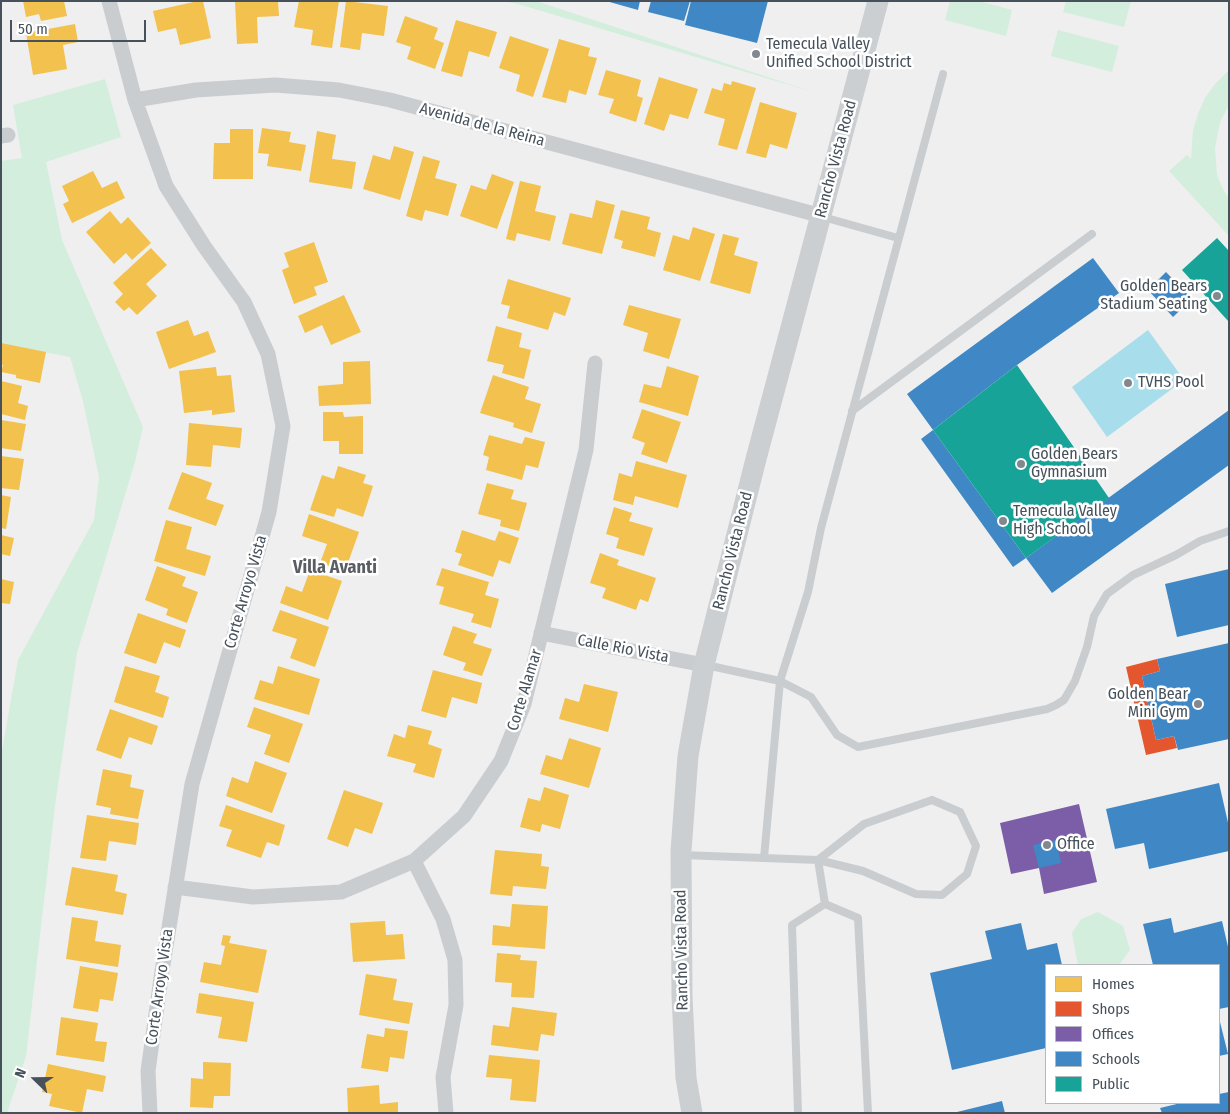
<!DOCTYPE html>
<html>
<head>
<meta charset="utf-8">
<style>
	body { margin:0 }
	#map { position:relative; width:1230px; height:1114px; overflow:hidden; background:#efefef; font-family:"Fira Sans Condensed",sans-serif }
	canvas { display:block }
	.frame { position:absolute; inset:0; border:2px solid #46515b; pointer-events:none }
	.legend { position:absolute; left:1045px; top:964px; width:175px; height:140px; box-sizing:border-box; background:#fff; border:1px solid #b5b9bd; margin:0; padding:6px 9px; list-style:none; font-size:15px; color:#46515b }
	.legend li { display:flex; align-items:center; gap:10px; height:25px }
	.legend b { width:25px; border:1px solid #b5b9bd }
	.north { position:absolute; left:10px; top:1054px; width:50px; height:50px; -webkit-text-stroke:4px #fff; paint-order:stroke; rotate:292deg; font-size:14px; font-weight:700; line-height:20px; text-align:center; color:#46515b }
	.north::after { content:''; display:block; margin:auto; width:18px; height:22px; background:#46515b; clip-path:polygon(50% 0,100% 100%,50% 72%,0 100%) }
	.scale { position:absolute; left:10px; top:20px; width:136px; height:22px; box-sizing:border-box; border:2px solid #46515b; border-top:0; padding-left:6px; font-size:15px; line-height:18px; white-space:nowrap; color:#46515b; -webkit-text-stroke:4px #fff; paint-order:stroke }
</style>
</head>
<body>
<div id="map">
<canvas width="1230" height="1114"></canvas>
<div class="frame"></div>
<ul class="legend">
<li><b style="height:14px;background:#f2c14e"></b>Homes</li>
<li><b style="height:14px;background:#e4572e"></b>Shops</li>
<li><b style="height:14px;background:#7b5ea7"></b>Offices</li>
<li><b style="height:14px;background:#3f88c5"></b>Schools</li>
<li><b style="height:14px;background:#17a398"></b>Public</li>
</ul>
<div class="north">N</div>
<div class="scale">50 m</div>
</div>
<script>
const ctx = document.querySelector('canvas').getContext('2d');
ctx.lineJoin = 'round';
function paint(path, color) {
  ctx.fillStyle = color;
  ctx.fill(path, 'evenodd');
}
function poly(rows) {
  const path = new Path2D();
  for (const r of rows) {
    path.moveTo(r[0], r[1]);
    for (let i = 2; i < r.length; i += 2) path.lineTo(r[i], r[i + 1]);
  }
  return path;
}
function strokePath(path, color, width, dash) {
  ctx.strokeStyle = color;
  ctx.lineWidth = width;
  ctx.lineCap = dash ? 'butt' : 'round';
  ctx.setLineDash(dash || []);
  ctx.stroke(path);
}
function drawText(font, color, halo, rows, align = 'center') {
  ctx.font = font + ' "Fira Sans Condensed",sans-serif';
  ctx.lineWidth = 5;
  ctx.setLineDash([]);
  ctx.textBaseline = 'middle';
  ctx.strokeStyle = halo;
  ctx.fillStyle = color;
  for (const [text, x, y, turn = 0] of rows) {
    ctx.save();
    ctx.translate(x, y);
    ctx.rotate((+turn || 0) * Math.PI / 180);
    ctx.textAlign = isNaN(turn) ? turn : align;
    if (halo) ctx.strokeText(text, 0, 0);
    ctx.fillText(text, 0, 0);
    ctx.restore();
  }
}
paint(poly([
	[502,1,536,1,813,92,518,4],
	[950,1,979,1,1012,10,1006,36,945,20],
	[1066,1,1131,1,1124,27,1063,12],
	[1058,30,1119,46,1112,72,1051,56],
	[1229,70,1229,105,1220,122,1215,148,1217,175,1222,187,1229,199,1229,236,1169,171,1187,155,1191,159,1193,130,1198,114,1205,98,1215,84],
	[105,79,121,137,46,162,62,240,143,427,135,462,77,653,55,806,26,1056,7,1113,1,1113,1,756,18,660,94,520,99,477,83,401,70,357,1,344,1,161,22,158,13,105],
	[1098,912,1123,926,1130,950,1119,965,1078,965,1072,933,1081,919]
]), '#d3eedd');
paint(poly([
	[1148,330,1184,380,1107,437,1072,387]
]), '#a8deec');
paint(poly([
	[23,1,64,1,67,16,41,21,39,14,26,17],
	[198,1,203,1,211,38,180,45,176,28,158,32,153,11],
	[235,1,278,1,279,16,257,17,258,43,237,44],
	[299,1,339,1,332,48,311,45,313,30,294,27],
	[346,1,388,6,384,36,362,33,360,50,340,47],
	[405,16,438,28,434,39,444,43,435,69,407,59,411,47,396,42],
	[456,20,497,32,489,57,469,51,462,77,441,71],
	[75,24,78,42,63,45,67,69,33,75,26,33],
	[510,36,549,49,533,97,516,91,520,75,499,68],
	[559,39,590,48,588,56,597,58,586,95,569,90,566,103,542,97],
	[606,70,641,80,637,96,643,98,636,122,609,113,614,99,598,95],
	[659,77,698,89,688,119,670,114,664,131,644,124],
	[732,81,756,88,737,150,718,145,725,119,704,113,712,88,722,91,724,83,731,85],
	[760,102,797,113,787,149,770,144,766,158,746,153],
	[262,128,291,132,289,142,306,145,301,171,267,166,269,154,258,153],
	[230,129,253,129,253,179,213,179,214,143,230,143],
	[317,131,336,135,332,159,356,162,352,189,309,182],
	[394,146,414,152,400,200,363,189,373,155,390,160],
	[423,156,440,161,435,178,457,184,448,216,425,210,422,221,406,216],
	[93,171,102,188,117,181,125,198,72,223,63,204,69,201,62,186],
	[492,174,514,182,497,229,460,216,471,185,486,190],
	[520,181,541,186,535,211,556,216,550,241,517,233,515,241,506,239],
	[596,200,615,205,602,254,562,244,570,213,592,218],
	[621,210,650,217,647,229,661,233,655,257,621,248,623,241,614,238],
	[110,211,121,224,128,217,151,243,132,260,126,253,114,264,86,232],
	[693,227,715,234,700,281,663,270,673,235,689,240],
	[723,234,739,238,734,255,758,262,750,294,710,283],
	[314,242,328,282,314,287,317,295,294,304,282,270,289,267,284,253],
	[151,248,167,265,146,284,157,296,137,315,129,307,124,311,115,302,123,294,113,283],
	[508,279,571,298,565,316,554,312,548,330,507,318,510,306,501,304],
	[344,295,361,332,331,345,322,325,305,333,298,316],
	[629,305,681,319,669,359,643,351,648,333,623,325],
	[188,320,194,336,208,331,216,352,169,369,156,332],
	[496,326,522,333,519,347,531,350,524,379,502,373,504,365,487,361],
	[1,343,46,352,40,383,16,378,16,375,1,372,3,365,1,364],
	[370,361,371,404,319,406,318,386,343,384,343,362],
	[667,366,699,376,688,416,639,402,644,384,661,388],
	[216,367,217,376,231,375,235,412,212,415,212,410,184,413,179,371],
	[493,375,529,387,525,399,541,404,532,433,513,427,514,423,480,413],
	[1,381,22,386,18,403,28,406,25,420,1,414],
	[642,409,681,422,667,463,641,454,645,443,632,438],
	[323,412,343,412,344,417,363,416,363,454,339,454,339,441,323,441],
	[1,420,26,424,21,451,1,448],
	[189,423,242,428,240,448,213,445,211,467,186,465],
	[489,435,522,444,525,437,545,442,538,468,526,465,522,480,486,470,489,457,483,455],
	[1,456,24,459,19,490,1,488],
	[636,461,687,475,678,508,635,496,633,505,613,500,619,473,632,477],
	[338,466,366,475,363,483,373,486,363,517,337,508,334,517,310,510,322,475,334,479],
	[182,472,212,483,206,499,224,505,216,526,168,509],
	[487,483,514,490,511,499,527,503,519,531,500,526,501,520,478,514],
	[1,495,11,497,6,529,1,528],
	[614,507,632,513,629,521,653,528,644,556,616,548,619,538,606,534],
	[309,514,359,532,345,571,320,563,327,544,302,536],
	[166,520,192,527,186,549,211,556,205,576,154,561],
	[462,530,495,541,499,531,519,538,510,564,499,560,493,577,458,565,462,554,455,552],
	[1,535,14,538,10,556,1,554],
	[600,553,619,560,617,565,656,578,648,602,640,599,636,610,602,598,606,588,590,583],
	[157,566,186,577,182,586,198,592,187,623,166,615,168,609,145,600],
	[442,568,489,582,485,595,499,599,491,628,471,622,474,614,439,604,444,587,436,585],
	[310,570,342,581,328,620,280,603,286,586,302,592],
	[1,579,14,582,10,604,1,603],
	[280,610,329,627,315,667,290,658,297,639,272,631],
	[138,613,186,630,180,648,164,642,156,664,124,653],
	[453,626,477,634,473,643,492,649,482,676,463,670,466,663,443,655],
	[125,666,160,676,155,692,169,697,163,718,114,702],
	[278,666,320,679,309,715,254,699,260,680,273,684],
	[433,670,482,683,477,704,452,697,446,718,421,711],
	[584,684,618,692,608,732,559,719,565,698,579,702],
	[254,707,303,724,289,763,264,754,271,735,247,727],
	[110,709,158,726,152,745,129,737,121,759,96,750],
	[408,725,432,731,428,744,442,749,434,778,413,772,416,764,387,756,394,734,405,738],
	[569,738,601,748,589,788,540,774,546,755,562,760],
	[255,761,287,773,272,813,226,796,232,777,248,783],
	[103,769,132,775,130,787,144,790,138,819,110,814,111,808,96,805],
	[544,787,569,795,560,829,542,824,540,832,520,827,528,798,540,801],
	[344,790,383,803,372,834,355,828,348,847,327,839],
	[226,805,285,825,279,846,267,842,261,858,226,846,232,830,219,826],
	[87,815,139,823,136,845,109,841,106,861,80,858],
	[495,850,542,854,541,866,549,867,546,889,513,886,512,896,490,894],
	[72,867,118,875,115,891,127,894,123,915,65,905],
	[512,904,548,906,545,949,492,945,493,925,510,927],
	[72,917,98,921,95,941,121,945,118,967,66,959],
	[385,921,386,935,403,934,405,959,353,962,350,923],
	[223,935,231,936,229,943,267,950,258,993,200,982,204,962,221,965,225,946,221,945],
	[497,953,521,955,520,960,537,961,534,998,511,997,512,983,495,982],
	[80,966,118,973,113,1001,100,999,98,1012,73,1008],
	[366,974,397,979,393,1000,413,1003,409,1024,359,1015],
	[199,993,254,1002,247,1042,218,1038,222,1017,196,1013],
	[512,1007,557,1013,554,1036,541,1034,538,1051,491,1045,493,1025,509,1027],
	[61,1017,98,1023,95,1041,107,1042,104,1062,56,1055],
	[385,1028,408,1031,404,1059,390,1057,388,1072,361,1068,367,1034,384,1037],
	[489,1055,540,1060,536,1102,510,1100,512,1079,486,1077],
	[203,1062,231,1063,230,1096,214,1096,213,1108,190,1107,191,1078,203,1079],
	[48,1064,106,1076,103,1092,87,1089,82,1113,49,1106,52,1094,42,1092],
	[379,1085,380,1104,398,1102,398,1113,348,1113,347,1088]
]), '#f2c14e');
paint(poly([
	[1157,659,1160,671,1142,676,1156,740,1174,736,1177,748,1146,755,1126,667]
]), '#e4572e');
paint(poly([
	[1079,804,1097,882,1044,894,1039,868,1011,874,1000,823]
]), '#7b5ea7');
paint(poly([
	[606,1,640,1,638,10],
	[651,1,690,1,684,21,648,12],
	[691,1,768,1,757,43,685,25],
	[1093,258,1119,293,1017,365,933,430,907,394],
	[1166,272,1192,299,1173,317,1148,290],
	[1229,410,1229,465,1052,593,1026,558],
	[933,430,1026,558,1013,567,921,439],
	[1229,569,1229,625,1177,637,1165,584],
	[1229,643,1229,739,1178,750,1174,736,1156,740,1142,676,1160,671,1157,659],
	[1219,783,1229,827,1229,851,1149,869,1144,843,1115,849,1106,809],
	[1056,840,1061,863,1039,868,1033,845],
	[1171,918,1174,933,1222,921,1229,951,1229,1007,1219,1009,1219,965,1153,965,1143,924],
	[1021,923,1027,950,1057,943,1062,965,1046,965,1046,1048,952,1070,930,973,992,959,985,931],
	[1219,1018,1228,1054,1219,1056],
	[1229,1092,1229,1113,1162,1113,1160,1108,1181,1103,1219,1103,1219,1094],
	[1002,1101,1005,1113,957,1113,957,1112]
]), '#3f88c5');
paint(poly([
	[1217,238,1229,251,1229,322,1182,270],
	[1017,365,1109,498,1026,558,933,430]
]), '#17a398');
strokePath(poly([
	[823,217,898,238],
	[852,411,1092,234],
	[706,665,780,681,811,697,837,735,858,747,1047,709,1056,705,1064,700,1075,681,1087,647,1094,616,1107,594,1133,575,1176,555,1200,541,1229,531],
	[932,800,960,812,976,846,967,874,942,895,916,894,863,871,818,860,864,824,932,800],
	[682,855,818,860,825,904],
	[764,858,780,681,808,592,821,528,943,74],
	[798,1113,792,925,825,904,858,918,868,1113]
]), '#cacdd0', 8);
strokePath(poly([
	[109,1,135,100,166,186,204,246,244,302,268,354,283,426,269,512,192,784,162,971,148,1071,150,1113],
	[135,100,196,90,275,85,339,90,390,100,822,216],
	[1,136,8,135],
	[541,633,704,665],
	[414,861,443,919,455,960,456,1005,443,1077,446,1113],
	[175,887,253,897,341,892,414,861,464,816,501,761,524,704,586,450,595,363]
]), '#cacdd0', 15);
strokePath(poly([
	[692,1113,686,1078,682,996,681,851,688,756,704,665,756,459,878,1]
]), '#cccfd1', 21);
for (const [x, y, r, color] of [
	[756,54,5,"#81888f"],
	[1217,296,5,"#81888f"],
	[1128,383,5,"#81888f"],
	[1021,464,5,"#81888f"],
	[1003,521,5,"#81888f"],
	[1198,704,5,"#81888f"],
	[1047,845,5,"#81888f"]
]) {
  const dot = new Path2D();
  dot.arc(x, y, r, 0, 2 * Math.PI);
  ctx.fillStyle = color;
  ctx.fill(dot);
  strokePath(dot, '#fff', 2);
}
drawText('16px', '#46515b', '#fff', [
	["Temecula Valley",766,45],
	["Unified School District",766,63],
	["Golden Bears",1207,287,"right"],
	["Stadium Seating",1207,305,"right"],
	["TVHS Pool",1138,383],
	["Golden Bears",1031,455],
	["Gymnasium",1031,473],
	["Temecula Valley",1013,512],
	["High School",1013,530],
	["Golden Bear",1188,695,"right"],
	["Mini Gym",1188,713,"right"],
	["Office",1057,845]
], 'left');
drawText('16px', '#46515b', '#fff', [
	["Avenida de la Reina",482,125,15],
	["Rancho Vista Road",836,159,-75],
	["Rancho Vista Road",733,551,-76],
	["Corte Arroyo Vista",246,592,-74],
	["Calle Rio Vista",623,649,11],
	["Corte Alamar",525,690,-73],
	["Rancho Vista Road",682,950,-91],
	["Corte Arroyo Vista",160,987,-82]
]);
drawText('bold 18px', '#5a5e63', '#fff', [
	["Villa Avanti",335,568]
]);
</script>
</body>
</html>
